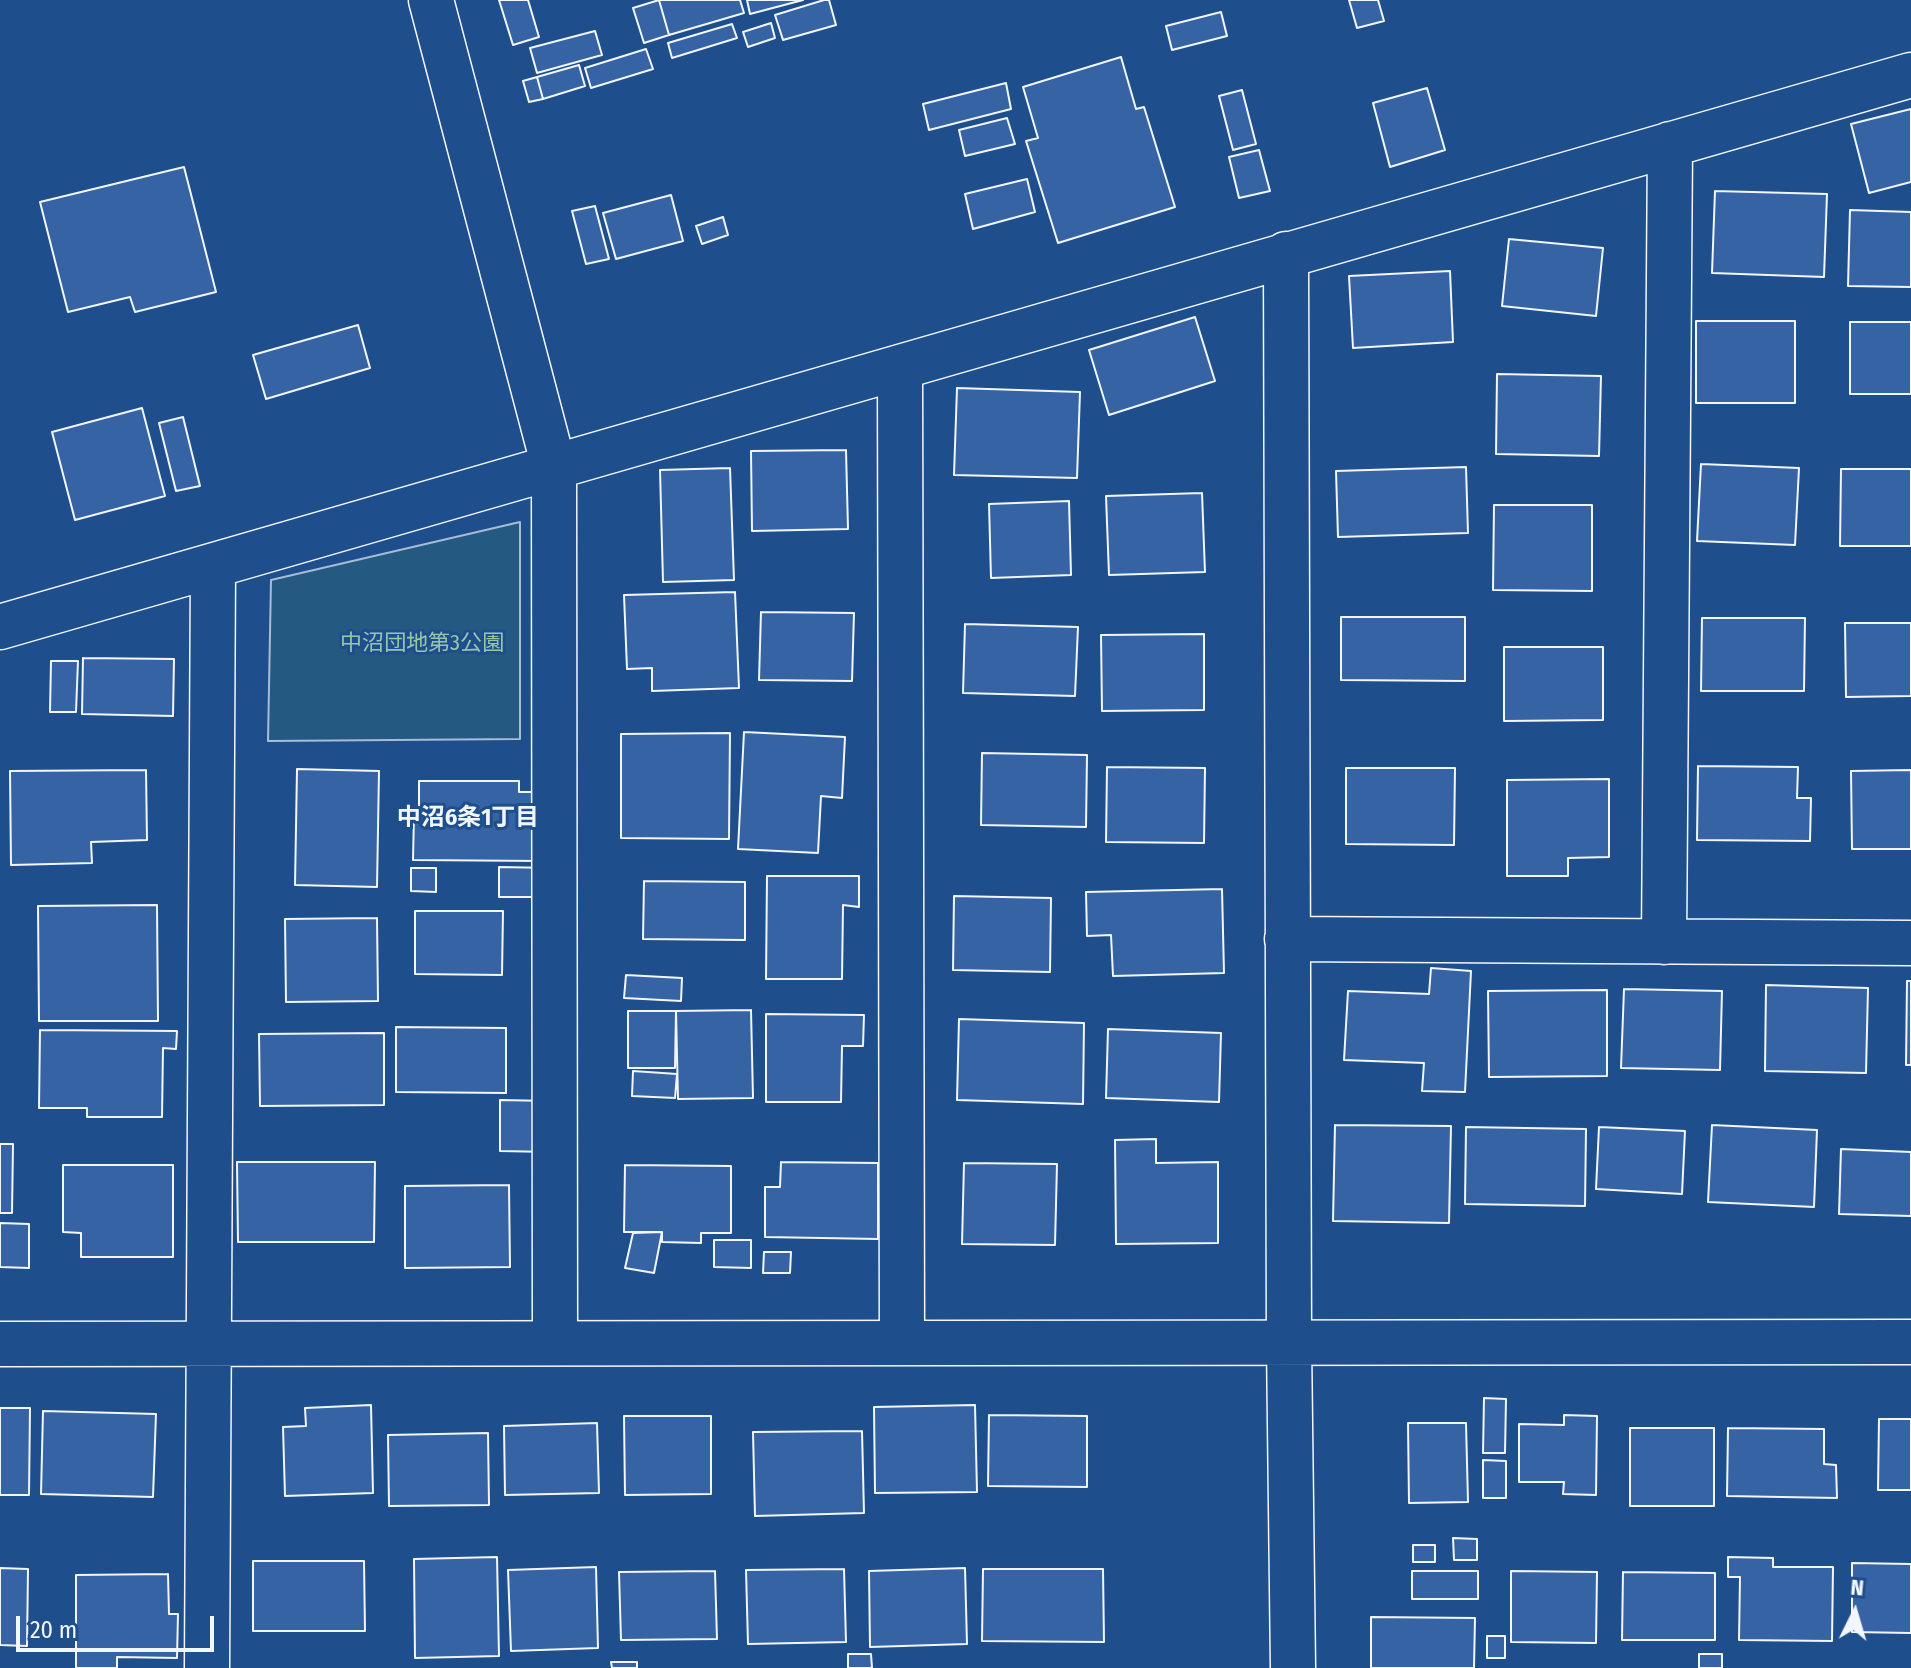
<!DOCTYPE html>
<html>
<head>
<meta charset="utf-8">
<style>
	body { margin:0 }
	#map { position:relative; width:1911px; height:1668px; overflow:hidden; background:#1f4e8c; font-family:"Fira Sans Condensed",sans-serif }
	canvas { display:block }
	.north { position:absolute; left:1815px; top:1572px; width:80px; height:80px; -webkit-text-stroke:6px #1f4e8c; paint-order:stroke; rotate:5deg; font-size:22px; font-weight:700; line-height:32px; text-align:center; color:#f2f6ff }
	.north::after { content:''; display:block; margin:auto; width:28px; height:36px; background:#f2f6ff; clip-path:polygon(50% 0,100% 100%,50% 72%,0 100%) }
	.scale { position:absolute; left:16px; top:1616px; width:198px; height:36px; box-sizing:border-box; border:4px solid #f2f6ff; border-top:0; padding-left:10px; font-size:24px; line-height:28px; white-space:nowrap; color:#f2f6ff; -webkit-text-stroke:6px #1f4e8c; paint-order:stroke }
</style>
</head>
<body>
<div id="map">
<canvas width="1911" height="1668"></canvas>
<div class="north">N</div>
<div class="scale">20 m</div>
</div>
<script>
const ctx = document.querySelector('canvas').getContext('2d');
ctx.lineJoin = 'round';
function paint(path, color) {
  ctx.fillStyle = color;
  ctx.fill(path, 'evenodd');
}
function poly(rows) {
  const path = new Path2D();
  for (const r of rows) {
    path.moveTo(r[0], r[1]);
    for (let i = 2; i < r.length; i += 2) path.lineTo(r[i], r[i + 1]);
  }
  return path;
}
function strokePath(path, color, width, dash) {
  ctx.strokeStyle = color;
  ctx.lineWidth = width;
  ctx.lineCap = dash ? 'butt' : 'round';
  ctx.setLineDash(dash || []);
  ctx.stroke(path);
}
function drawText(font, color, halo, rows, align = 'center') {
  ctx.font = font + ' "Fira Sans Condensed","Noto Sans JP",sans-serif';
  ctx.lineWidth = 6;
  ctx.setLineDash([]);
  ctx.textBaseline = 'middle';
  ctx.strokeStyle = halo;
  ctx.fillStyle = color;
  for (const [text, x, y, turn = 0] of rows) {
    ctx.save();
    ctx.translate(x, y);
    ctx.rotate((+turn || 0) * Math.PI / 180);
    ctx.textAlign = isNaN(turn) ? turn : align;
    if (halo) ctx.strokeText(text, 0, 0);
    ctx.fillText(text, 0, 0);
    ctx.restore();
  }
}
const green = poly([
	[520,522,520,739,268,741,271,580,520,522]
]);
paint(green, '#245a82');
strokePath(green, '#a8bbd7', 2);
const building = poly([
	[499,0,528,0,539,37,513,45,499,0],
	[659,0,740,0,744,13,669,35,659,0],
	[659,0,669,35,644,43,633,8,659,0],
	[747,0,803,0,750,14,747,0],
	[824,0,829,0,836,25,783,40,775,15,824,0],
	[1349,0,1378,0,1384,21,1357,28,1349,0],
	[1221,12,1227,36,1172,50,1166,26,1221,12],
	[771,23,775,38,748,47,743,32,771,23],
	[732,24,737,38,672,58,668,43,732,24],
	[595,31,602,55,537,73,530,48,595,31],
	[646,49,653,69,591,88,585,68,646,49],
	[1121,57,1136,109,1144,107,1175,207,1058,243,1026,141,1038,138,1023,87,1121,57],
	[579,65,585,86,543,99,537,77,579,65],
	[537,77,543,99,529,102,523,81,537,77],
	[1006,83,1011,109,929,130,923,104,1006,83],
	[1427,88,1445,150,1390,167,1373,103,1427,88],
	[1242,90,1256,144,1233,150,1219,96,1242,90],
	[1911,109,1911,182,1869,193,1851,124,1911,109],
	[1007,118,1015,144,965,156,959,130,1007,118],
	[1259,150,1270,191,1239,198,1229,157,1259,150],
	[184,167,216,292,135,312,130,297,68,312,40,202,184,167],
	[1027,179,1035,212,973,229,965,194,1027,179],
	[1715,191,1827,194,1824,277,1712,273,1715,191],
	[671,195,683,241,616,259,603,213,671,195],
	[595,206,609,259,586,264,572,211,595,206],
	[1850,210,1911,212,1911,287,1848,286,1850,210],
	[723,217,728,235,702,244,696,226,723,217],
	[1509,239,1603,248,1596,316,1502,306,1509,239],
	[1450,271,1453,342,1353,348,1349,276,1450,271],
	[1195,317,1215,381,1109,415,1089,350,1195,317],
	[1696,321,1795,321,1795,403,1696,403,1696,321],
	[1850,322,1911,322,1911,394,1850,394,1850,322],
	[358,325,370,368,266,399,253,355,358,325],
	[1497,374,1601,376,1599,456,1496,454,1497,374],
	[957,388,1080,392,1077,478,954,475,957,388],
	[142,408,165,496,75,520,52,432,142,408],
	[183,417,200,486,176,491,159,423,183,417],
	[846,450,848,529,752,531,751,451,846,450],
	[1701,464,1799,468,1795,545,1697,541,1701,464],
	[1466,467,1468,533,1338,537,1336,471,1466,467],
	[730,468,734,580,663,582,660,470,730,468],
	[1841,469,1911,469,1911,546,1840,546,1841,469],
	[1202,493,1205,572,1109,575,1106,496,1202,493],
	[1069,501,1071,575,991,578,989,504,1069,501],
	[1494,505,1592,505,1592,591,1493,590,1494,505],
	[735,592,739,688,652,691,652,668,627,669,624,595,735,592],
	[761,612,854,613,852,681,759,680,761,612],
	[1341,617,1465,617,1465,681,1341,680,1341,617],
	[1702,618,1805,618,1804,691,1701,691,1702,618],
	[1845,623,1911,623,1911,696,1846,697,1845,623],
	[965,624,1078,627,1075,696,963,693,965,624],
	[1204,634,1204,710,1102,711,1101,635,1204,634],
	[1504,647,1603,647,1603,720,1504,721,1504,647],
	[83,658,174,659,173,716,82,714,83,658],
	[51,661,78,661,76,712,50,712,51,661],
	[744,732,845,737,842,798,821,796,818,853,738,849,744,732],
	[730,733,729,839,621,838,621,734,730,733],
	[982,753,1087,755,1086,827,981,825,982,753],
	[1698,766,1798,767,1797,798,1811,798,1810,841,1697,840,1698,766],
	[1107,767,1205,768,1204,843,1106,842,1107,767],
	[1346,768,1455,768,1454,845,1346,844,1346,768],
	[297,769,379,771,377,887,295,885,297,769],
	[146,770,147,840,91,842,92,863,11,865,10,771,146,770],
	[1911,770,1911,849,1852,849,1851,771,1911,770],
	[1609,779,1609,857,1568,858,1568,876,1507,876,1507,780,1609,779],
	[419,781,519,781,519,792,536,792,540,861,413,860,414,813,419,814,419,781],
	[499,867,553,868,552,897,499,897,499,867],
	[411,868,436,868,436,892,411,891,411,868],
	[767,876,859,876,859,907,843,905,842,979,766,979,767,876],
	[644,881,745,882,745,940,643,939,644,881],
	[1222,889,1224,973,1113,976,1111,935,1087,936,1086,892,1222,889],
	[954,896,1051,898,1050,972,953,970,954,896],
	[157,905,158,1021,39,1021,38,906,157,905],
	[415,911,503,911,502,975,415,974,415,911],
	[377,918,378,1001,286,1002,285,919,377,918],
	[1431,968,1471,971,1465,1092,1422,1091,1424,1063,1344,1060,1348,991,1429,994,1431,968],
	[626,975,682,978,681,1001,624,998,626,975],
	[1907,981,1911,981,1911,1065,1906,1065,1907,981],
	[1766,985,1868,988,1866,1073,1765,1071,1766,985],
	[1624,989,1722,991,1720,1070,1621,1068,1624,989],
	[1607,990,1607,1076,1489,1077,1488,991,1607,990],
	[751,1010,753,1098,678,1099,676,1011,751,1010],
	[628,1011,676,1011,675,1068,628,1068,628,1011],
	[766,1014,864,1015,863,1046,842,1046,841,1102,766,1102,766,1014],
	[959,1019,1084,1023,1083,1104,957,1100,959,1019],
	[396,1027,506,1028,506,1093,396,1092,396,1027],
	[1108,1029,1221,1033,1219,1102,1106,1098,1108,1029],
	[40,1030,177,1031,176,1049,163,1048,162,1117,87,1117,87,1108,39,1108,40,1030],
	[384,1033,384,1105,260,1106,259,1034,384,1033],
	[633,1071,677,1074,675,1098,632,1096,633,1071],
	[500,1100,550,1101,550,1152,500,1151,500,1100],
	[1335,1125,1451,1126,1449,1223,1333,1221,1335,1125],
	[1712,1125,1817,1130,1814,1207,1708,1202,1712,1125],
	[1466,1127,1586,1129,1585,1206,1465,1204,1466,1127],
	[1599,1127,1685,1131,1682,1194,1596,1189,1599,1127],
	[1156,1139,1156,1163,1218,1162,1218,1243,1116,1244,1115,1140,1156,1139],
	[0,1144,13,1144,12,1213,0,1213,0,1144],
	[1841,1149,1911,1152,1911,1216,1839,1214,1841,1149],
	[237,1162,375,1162,374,1242,238,1242,237,1162],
	[781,1162,878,1163,878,1239,765,1237,765,1187,780,1187,781,1162],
	[964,1163,1057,1164,1055,1245,962,1244,964,1163],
	[63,1165,173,1165,173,1257,81,1257,81,1233,63,1232,63,1165],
	[625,1165,731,1166,731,1233,701,1233,701,1243,662,1242,662,1232,624,1232,625,1165],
	[509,1185,510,1267,405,1268,405,1186,509,1185],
	[0,1223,29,1224,29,1268,0,1267,0,1223],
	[662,1232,654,1273,625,1268,633,1233,662,1232],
	[714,1240,751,1240,751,1268,714,1267,714,1240],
	[764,1252,791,1252,790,1273,763,1273,764,1252],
	[1484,1398,1506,1399,1505,1453,1483,1453,1484,1398],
	[371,1405,373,1493,285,1496,283,1427,306,1426,305,1408,371,1405],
	[975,1405,977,1492,875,1493,874,1407,975,1405],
	[0,1408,30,1408,29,1495,0,1495,0,1408],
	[43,1411,156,1414,153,1497,41,1494,43,1411],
	[989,1415,1087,1416,1087,1487,988,1486,989,1415],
	[1564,1415,1597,1416,1596,1495,1563,1494,1564,1482,1519,1482,1519,1424,1564,1425,1564,1415],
	[624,1416,711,1416,711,1494,625,1495,624,1416],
	[1879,1419,1911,1419,1911,1490,1878,1490,1879,1419],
	[597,1423,599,1493,505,1495,504,1426,597,1423],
	[1408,1423,1466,1423,1468,1502,1409,1503,1408,1423],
	[1630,1428,1714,1428,1714,1506,1630,1506,1630,1428],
	[1728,1428,1824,1429,1824,1464,1836,1465,1837,1498,1727,1496,1728,1428],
	[862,1431,864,1513,755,1516,753,1432,862,1431],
	[488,1433,489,1505,389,1506,388,1435,488,1433],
	[1483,1460,1506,1461,1506,1498,1483,1498,1483,1460],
	[1453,1538,1477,1539,1477,1560,1454,1560,1453,1538],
	[1413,1545,1435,1545,1435,1562,1413,1562,1413,1545],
	[497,1557,499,1656,415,1658,414,1559,497,1557],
	[1728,1557,1773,1558,1773,1567,1833,1567,1832,1641,1739,1640,1740,1577,1728,1577,1728,1557],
	[253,1561,364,1561,365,1631,253,1631,253,1561],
	[1852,1563,1911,1564,1911,1633,1852,1632,1852,1563],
	[596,1567,598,1648,511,1651,508,1570,596,1567],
	[0,1568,28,1569,27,1646,0,1645,0,1568],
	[965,1568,967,1644,870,1647,869,1571,965,1568],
	[844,1569,846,1642,748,1644,746,1570,844,1569],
	[983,1569,1103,1569,1104,1642,982,1641,983,1569],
	[715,1571,717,1639,621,1640,619,1572,715,1571],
	[1412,1571,1478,1571,1478,1599,1412,1599,1412,1571],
	[1511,1571,1597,1572,1596,1643,1511,1642,1511,1571],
	[1623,1572,1715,1573,1715,1640,1622,1640,1623,1572],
	[168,1574,169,1614,178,1614,177,1658,117,1657,117,1668,76,1668,76,1575,168,1574],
	[1371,1617,1475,1618,1474,1668,1371,1668,1371,1617],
	[1487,1636,1505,1636,1505,1658,1487,1658,1487,1636],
	[848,1654,871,1654,872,1668,848,1668,848,1654],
	[1699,1654,1722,1654,1722,1668,1699,1668,1699,1654],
	[611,1662,637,1662,637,1668,612,1668,611,1662]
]);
paint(building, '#3563a3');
strokePath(building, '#f2f6ff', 2);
const minor = poly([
	[431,0,554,467,555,1343],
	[1286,254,1289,1343,1293,1668],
	[900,367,902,1343],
	[0,627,1911,75],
	[1287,939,1911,943],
	[1664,942,1670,144],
	[0,1344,1911,1342],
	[207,1668,213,567]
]);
strokePath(minor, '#f2f6ff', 47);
strokePath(minor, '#1f4e8c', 44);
drawText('22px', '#97c8a6', '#1f4e8c', [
	["中沼団地第3公園",422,644]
]);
drawText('bold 24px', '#f2f6ff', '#1f4e8c', [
	["中沼6条1丁目",468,818]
]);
</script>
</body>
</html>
